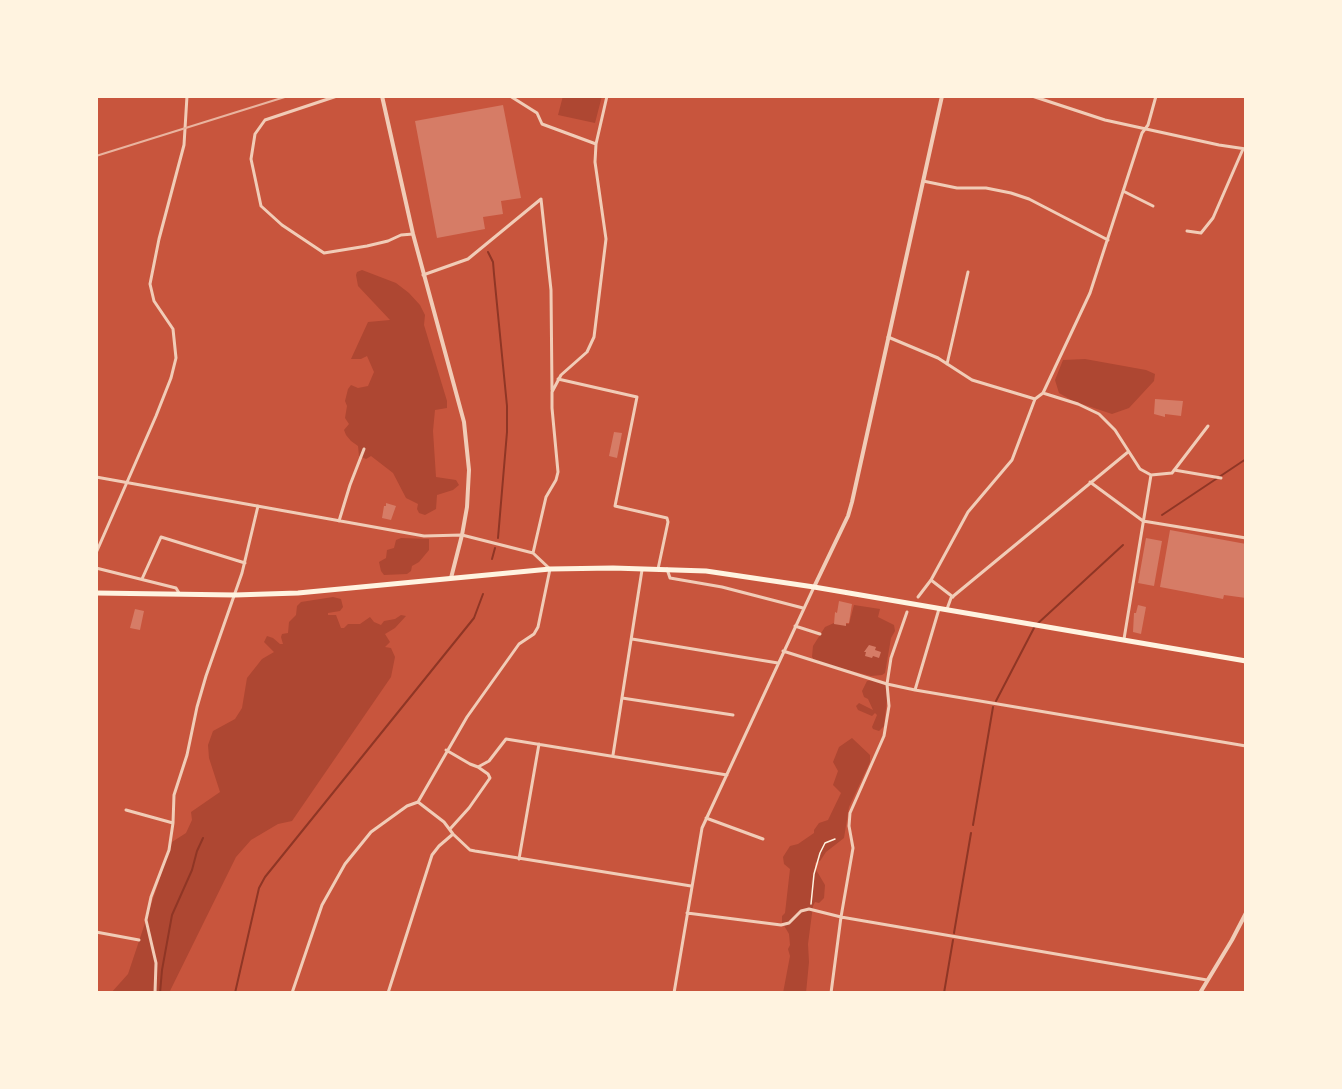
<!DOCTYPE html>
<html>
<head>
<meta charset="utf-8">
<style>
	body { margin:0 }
	#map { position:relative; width:1342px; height:1089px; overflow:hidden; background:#c8553d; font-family:"Varela Round",sans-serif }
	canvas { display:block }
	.frame { position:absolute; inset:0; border:98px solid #fff3e0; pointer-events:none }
</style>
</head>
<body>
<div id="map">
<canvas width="1342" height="1089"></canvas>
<div class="frame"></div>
</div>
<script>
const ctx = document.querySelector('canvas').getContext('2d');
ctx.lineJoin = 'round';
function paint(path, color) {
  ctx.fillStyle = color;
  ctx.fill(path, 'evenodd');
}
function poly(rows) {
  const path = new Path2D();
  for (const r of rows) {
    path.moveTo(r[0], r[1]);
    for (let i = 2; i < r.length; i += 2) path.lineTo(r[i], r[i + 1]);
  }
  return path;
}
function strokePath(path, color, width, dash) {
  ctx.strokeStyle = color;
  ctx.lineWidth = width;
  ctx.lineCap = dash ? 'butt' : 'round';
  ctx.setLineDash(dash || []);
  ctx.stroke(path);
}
paint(poly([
	[563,96,602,96,595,123,558,115],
	[362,270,396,283,409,293,420,305,425,315,424,325,447,401,447,408,435,410,433,431,436,477,456,480,459,485,453,490,437,495,436,509,425,515,419,513,417,509,418,504,406,498,393,473,371,456,366,459,359,456,358,446,351,441,346,435,344,430,349,424,345,418,347,406,345,401,348,389,351,385,358,388,368,386,374,372,367,356,361,359,351,359,368,322,390,320,358,286,356,275,357,272],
	[1085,359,1146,370,1155,374,1154,381,1129,408,1112,414,1073,401,1059,393,1055,380,1063,360],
	[401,538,429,539,429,550,419,562,412,566,411,571,407,574,384,575,381,571,379,562,386,558,387,550,394,548,396,540],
	[333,597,341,599,343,607,340,611,328,613,328,615,336,615,341,628,344,628,348,624,360,624,370,617,374,622,381,625,384,621,395,619,401,615,406,616,395,628,385,634,390,642,385,647,391,648,395,657,391,677,292,821,278,824,251,840,236,857,169,993,111,993,128,974,172,842,186,833,192,820,191,812,220,792,209,758,208,745,213,731,235,719,242,708,247,678,262,659,274,652,264,642,267,636,273,638,280,644,283,644,281,637,282,634,288,633,289,622,296,615,297,606,301,602],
	[854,605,880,609,878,617,894,625,895,631,891,638,885,673,882,675,871,676,816,662,812,657,813,646,825,627,834,623,849,624],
	[876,679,884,683,886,687,887,699,884,726,879,731,873,729,872,727,877,715,875,713,872,716,858,710,856,706,859,703,873,710,868,699,864,697,862,691,867,681],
	[852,738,870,755,870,762,849,807,844,838,826,852,820,861,815,863,815,868,825,885,824,898,819,903,815,902,813,906,808,944,809,962,806,993,783,993,790,956,788,949,790,945,789,934,782,922,782,916,785,913,790,869,784,864,783,857,790,846,798,844,814,833,814,830,819,823,828,820,841,793,833,785,838,771,833,762,839,747]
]), '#ae4732');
strokePath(poly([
	[488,252,493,262,494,274,507,406,507,432,498,538],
	[1162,515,1246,459],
	[492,559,495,548],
	[996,701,1035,626,1123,545],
	[973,825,993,707],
	[954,933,971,833],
	[160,993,162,970,172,915,192,870,197,851,203,838],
	[235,993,259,888,265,877,474,618,483,594],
	[944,993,953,940]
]), '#8f3625', 2);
paint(poly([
	[503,105,521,198,501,201,503,214,483,217,485,229,437,238,415,121],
	[1155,399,1183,401,1181,416,1165,414,1165,417,1154,414],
	[614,432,622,433,617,458,609,456],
	[386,503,396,506,391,520,382,518,384,506,386,506],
	[1170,530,1246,544,1246,598,1224,595,1223,599,1160,587],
	[1146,538,1162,541,1154,586,1138,583],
	[839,601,852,604,849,623,846,623,846,626,834,624,835,612,837,613],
	[1138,605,1146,607,1141,634,1133,632,1134,613,1136,613],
	[135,609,144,611,140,630,130,628],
	[869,645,876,647,875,650,881,652,879,658,873,656,872,658,865,656,866,652,864,652]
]), '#d67c66');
strokePath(poly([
	[811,904,814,874,820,853,825,843,835,839]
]), '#fff3e0', 1.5);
strokePath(poly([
	[337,96,265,120,255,134,251,159,261,206,282,225,324,253,367,246,388,241,401,235,413,234],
	[510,96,537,113,542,124,596,144],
	[1032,96,1105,120,1219,145,1246,149],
	[923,181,957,188,986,188,1011,193,1029,199,1108,240],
	[1123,191,1153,206],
	[1187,231,1201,233,1213,218,1243,149],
	[423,275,468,259,541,199,551,290,552,390],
	[888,337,938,358,972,380,1035,399],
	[947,364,968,272],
	[558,379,637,397,615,506,667,518,668,522,658,569],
	[1043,393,1078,404,1099,414,1115,430,1140,469,1151,475,1172,473,1208,426],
	[1174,470,1221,478],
	[96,477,424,536,462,535,533,553,550,569,538,627,534,634,519,644,467,717,418,802,407,806,371,832,345,864,322,905,292,993],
	[1090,482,1143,521,1246,538],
	[339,521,350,485,364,449],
	[96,553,156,416,171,378,176,358,173,329,154,301,150,284,159,239,184,145,187,96],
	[533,553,546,497,556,480,558,472,552,408,552,392,561,375,587,352,594,337,606,239,595,162,596,144,607,96],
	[96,568,176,588,179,593],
	[667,569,670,578,722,587,803,608],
	[142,579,161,537,245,563],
	[931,580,953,597],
	[918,597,931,580,968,512,1012,460,1035,399,1043,393,1090,293,1142,133,1148,125,1156,96],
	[947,609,951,598,1128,452],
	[795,626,820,634],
	[632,639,778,663],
	[1124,639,1151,475],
	[783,651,887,684,915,690,1246,746],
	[915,690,939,609],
	[622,698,733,715],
	[446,750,470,764,478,767,488,774,490,778,469,808,450,829],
	[613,755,642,570],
	[478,767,489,761,506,739,727,775],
	[418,802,444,822,453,834,470,850,475,851,691,886],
	[126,810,173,823],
	[706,818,763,839],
	[519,859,539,744],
	[687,913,781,925,789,923,801,911,809,909,841,917,1207,980],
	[96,932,139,940],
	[155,993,156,963,146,920,151,897,169,850,173,823,174,795,187,755,197,707,206,676,242,573,258,506],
	[388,993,432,855,439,846,453,834],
	[674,993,702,828,814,587],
	[831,993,841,917,853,848,849,826,850,813,884,736,889,706,887,684,891,658,907,612]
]), '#f1ccb7', 3);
strokePath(poly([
	[382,96,413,234,464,422,469,470,467,507,462,535,451,578],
	[814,587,848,516,852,502,942,96],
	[1200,993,1232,940,1246,913]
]), '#f1ccb7', 4);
strokePath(poly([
	[96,593,235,595,298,593,550,569,613,568,706,571,814,587,1246,661]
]), '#fff3e0', 5);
strokePath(poly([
	[96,156,288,96]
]), '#e9b49f', 2);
</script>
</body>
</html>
